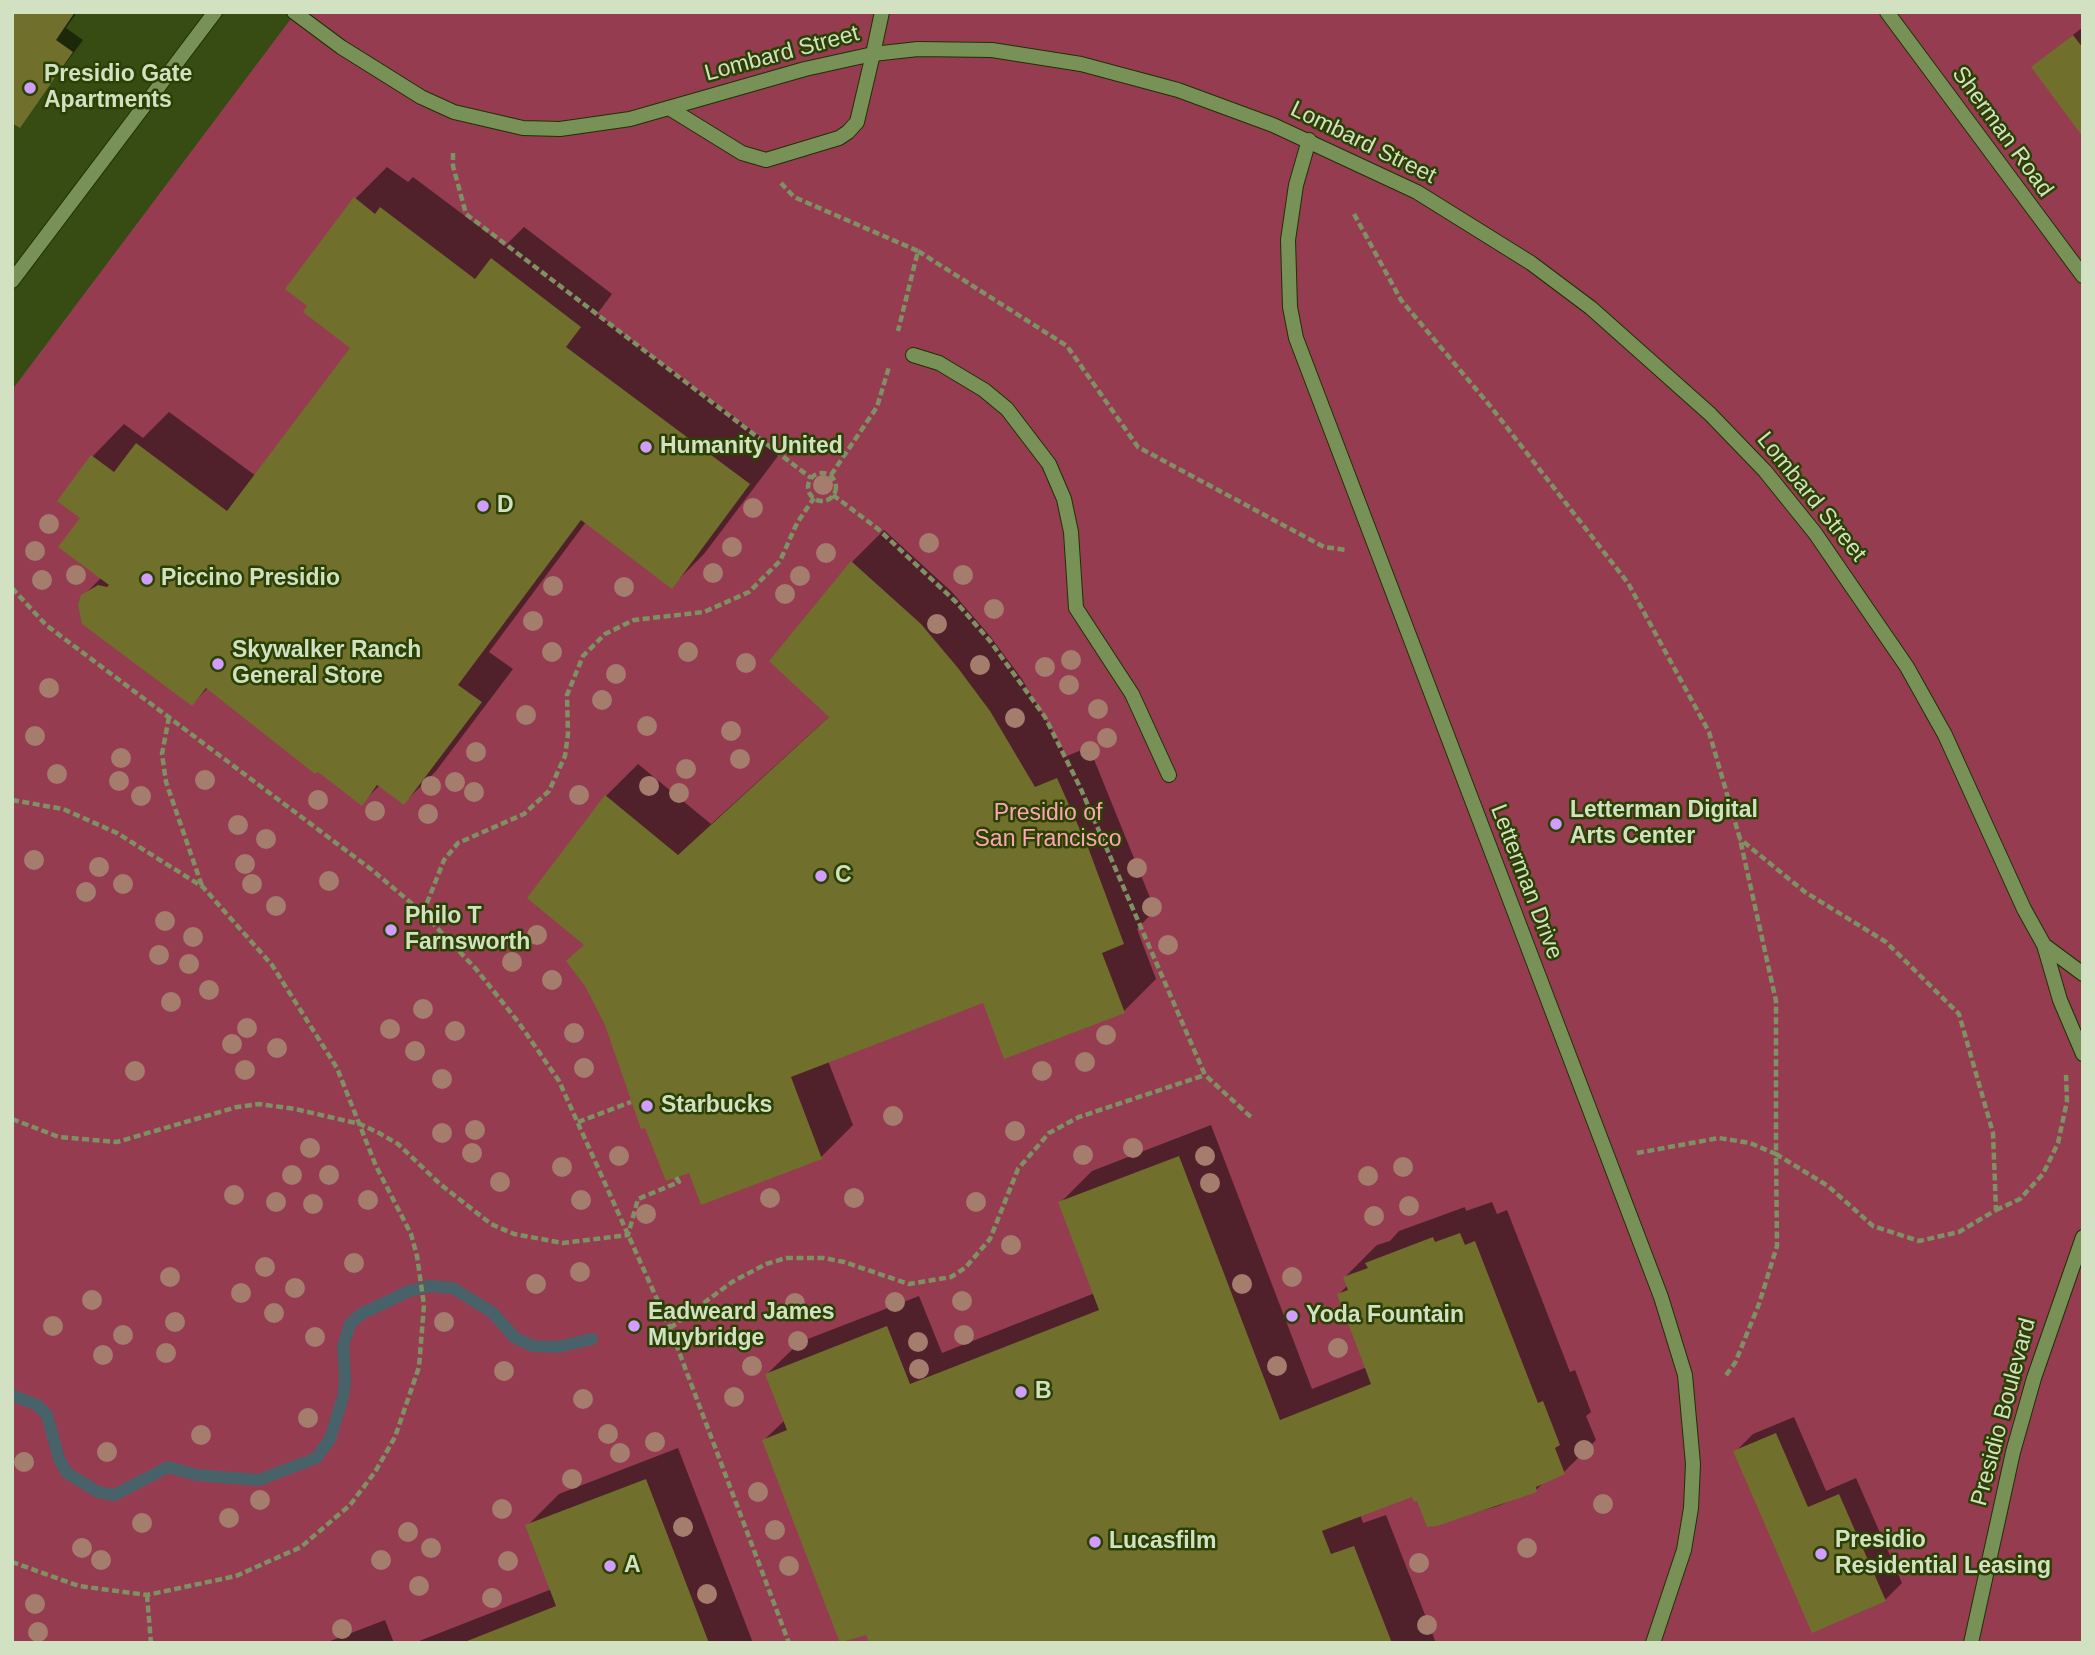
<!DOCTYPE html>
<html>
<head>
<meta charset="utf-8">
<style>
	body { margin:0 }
	#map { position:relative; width:2095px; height:1655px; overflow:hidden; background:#364c12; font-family:Helvetica,sans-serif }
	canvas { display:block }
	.frame { position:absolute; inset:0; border:14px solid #d2e1c2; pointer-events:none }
</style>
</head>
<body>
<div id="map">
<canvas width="2095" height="1655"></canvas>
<div class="frame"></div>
</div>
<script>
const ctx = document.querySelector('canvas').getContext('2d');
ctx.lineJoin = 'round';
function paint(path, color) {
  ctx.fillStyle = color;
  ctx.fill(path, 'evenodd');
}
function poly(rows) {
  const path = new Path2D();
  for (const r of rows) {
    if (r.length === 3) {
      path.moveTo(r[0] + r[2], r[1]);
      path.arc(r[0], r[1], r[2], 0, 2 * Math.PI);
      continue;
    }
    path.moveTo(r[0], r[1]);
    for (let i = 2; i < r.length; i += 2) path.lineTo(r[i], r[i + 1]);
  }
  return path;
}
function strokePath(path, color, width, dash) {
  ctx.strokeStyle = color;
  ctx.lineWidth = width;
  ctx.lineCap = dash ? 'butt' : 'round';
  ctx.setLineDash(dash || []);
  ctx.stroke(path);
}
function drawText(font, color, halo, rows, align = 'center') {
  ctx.font = font + ' Helvetica,sans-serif';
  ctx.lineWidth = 5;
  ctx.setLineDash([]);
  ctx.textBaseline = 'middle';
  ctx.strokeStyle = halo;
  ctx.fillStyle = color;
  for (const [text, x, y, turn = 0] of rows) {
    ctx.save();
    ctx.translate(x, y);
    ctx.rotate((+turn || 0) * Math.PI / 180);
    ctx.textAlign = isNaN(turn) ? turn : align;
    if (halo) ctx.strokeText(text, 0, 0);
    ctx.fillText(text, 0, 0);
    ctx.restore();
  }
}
paint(poly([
	[296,12,2083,12,2083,1643,12,1643,12,390]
]), '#963c51');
paint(poly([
	[12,12,77,12,66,28,83,40,20,126],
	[2083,27,2083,134,2033,67],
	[387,167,408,182,413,177,505,246,524,227,612,294,597,314,781,452,704,554,672,586,586,522,489,652,513,669,436,771,404,803,380,785,362,803,208,688,192,704,83,596,102,577,82,518,93,456,124,424,143,438,169,412,256,476,353,347,355,199],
	[884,530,952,592,990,636,1022,679,1067,756,1089,747,1155,910,1137,929,1156,979,1124,1011,984,1001,828,1061,853,1125,821,1157,690,1171,586,944,606,796,638,764,711,824,830,716,772,661,852,562],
	[1211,1125,1312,1389,1367,1367,1339,1294,1348,1285,1345,1277,1377,1245,1390,1241,1399,1231,1465,1207,1466,1211,1492,1202,1497,1214,1507,1210,1570,1372,1575,1370,1591,1412,1586,1416,1596,1440,1564,1472,1545,1481,1536,1490,1498,1506,1437,1524,1413,1494,1360,1514,1363,1523,1386,1515,1436,1643,870,1643,867,1633,842,1643,764,1440,785,1420,767,1374,800,1342,919,1296,942,1353,1095,1293,1060,1203,1092,1171],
	[1794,1417,1826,1491,1856,1478,1902,1583,1885,1600,1735,1452,1753,1434],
	[678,1448,753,1643,414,1643,552,1589,527,1526,559,1494],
	[385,1620,394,1643,325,1643]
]), '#0007');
strokePath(poly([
	[12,1395,37,1405,47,1415,59,1459,67,1473,98,1492,114,1495,168,1467,197,1475,259,1480,316,1458,330,1439,343,1397,345,1380,343,1346,350,1324,361,1314,409,1291,430,1286,453,1288,493,1313,515,1338,533,1346,558,1347,592,1339]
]), '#48626a', 12);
paint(poly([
	[12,12,75,12,56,40,73,52,20,128,12,123],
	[2073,35,2083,48,2083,137,2031,67],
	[354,197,375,214,380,207,475,279,491,258,581,327,566,347,750,484,672,589,581,520,458,685,482,702,404,805,377,785,362,806,318,772,315,774,206,688,192,706,82,624,78,605,81,595,98,585,107,587,109,585,58,547,80,518,57,501,91,455,114,472,136,443,227,511,350,348,303,312,307,306,285,289],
	[851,561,921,624,958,668,990,711,1035,787,1057,778,1089,850,1124,944,1102,953,1125,1013,1004,1059,983,1003,791,1077,822,1159,701,1205,689,1173,666,1181,645,1128,641,1129,605,1025,585,986,566,961,584,945,527,898,605,795,678,855,829,717,769,661],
	[1179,1156,1280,1420,1371,1384,1337,1294,1348,1290,1343,1277,1368,1268,1365,1263,1433,1237,1435,1242,1460,1233,1465,1245,1475,1241,1538,1403,1543,1401,1560,1445,1555,1448,1565,1474,1536,1487,1537,1492,1437,1526,1427,1527,1417,1501,1414,1502,1412,1497,1322,1531,1331,1554,1354,1546,1392,1643,869,1643,866,1635,840,1643,762,1440,787,1430,765,1374,887,1326,910,1384,1099,1310,1058,1202],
	[1776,1433,1808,1507,1839,1494,1886,1601,1812,1633,1733,1451],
	[646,1479,709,1643,462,1643,556,1606,525,1525]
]), '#706f2c');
const service = poly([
	[669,108,742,153,766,160,839,138,848,132,857,122,873,54],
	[913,355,939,363,984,390,1007,409,1049,464,1064,499,1071,532,1076,608,1132,694,1169,775]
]);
const minor = poly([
	[1887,12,2083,276],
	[873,54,882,12],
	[1309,140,1296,185,1288,240,1290,307,1296,338,1661,1297,1685,1375,1693,1464,1691,1508,1684,1550,1653,1643],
	[12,281,215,12]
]);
const tertiary = poly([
	[294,12,341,47,421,97,454,112,523,128,560,129,630,119,805,69,873,54,918,49,992,50,1081,64,1178,90,1273,125,1417,192,1531,263,1591,308,1710,414,1765,471,1815,533,1907,667,1945,735,2024,909,2044,945,2083,974],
	[2044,945,2060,1000,2083,1054],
	[1971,1643,2013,1452,2034,1378,2083,1237]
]);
strokePath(service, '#203004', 16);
strokePath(minor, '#203004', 16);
strokePath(tertiary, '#203004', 16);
strokePath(poly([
	[453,153,453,166,466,214,811,478],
	[781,183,794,197,918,251,898,331],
	[1354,214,1401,300,1491,407,1628,583,1709,732,1740,839,1776,1001,1776,1154,1828,1186,1873,1226,1919,1241,1959,1232,1996,1210,1993,1133,1959,1014,1886,942,1805,892,1740,839],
	[918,251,1067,346,1138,447,1324,547,1347,550],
	[822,487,14],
	[831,475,877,407,889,367],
	[833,495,878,529,956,602,990,641,1045,717,1080,787,1205,1075,1251,1117],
	[12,588,46,625,372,870,423,913,476,969,519,1023,559,1081,670,1328,789,1643],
	[169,717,162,754,166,782,202,886],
	[12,800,63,809,117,833,203,887,272,965,337,1068,376,1166,411,1234,417,1256,424,1305,419,1367,395,1437,375,1472,350,1505,301,1547,236,1576,147,1595,79,1586,12,1562],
	[423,913,444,860,458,843,524,814,549,791,565,756,568,734,567,695,583,656,605,634,634,620,704,612,749,592,780,561,797,523,814,498],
	[12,1119,59,1137,117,1142,237,1107,259,1104,295,1109,360,1124,379,1133,398,1144,440,1184,491,1224,514,1234,563,1243,628,1235,638,1199,679,1182,676,1177],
	[578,1122,631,1102],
	[1637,1153,1719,1138,1750,1143,1776,1154,1777,1246,1759,1304,1735,1363,1724,1378],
	[1996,1210,2020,1199,2043,1174,2058,1143,2067,1101,2066,1075],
	[670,1328,732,1282,766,1264,786,1258,824,1258,844,1262,909,1284,951,1277,965,1268,990,1239,1018,1169,1049,1133,1079,1117,1205,1075],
	[147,1595,151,1643]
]), '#7e9163', 4.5, [7, 3.5]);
strokePath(service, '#779157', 14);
strokePath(minor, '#779157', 14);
strokePath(tertiary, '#779157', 14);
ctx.fillStyle = '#a47d6c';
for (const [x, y] of [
	[823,485],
	[753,508],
	[49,524],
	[929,543],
	[732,547],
	[35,551],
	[826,553],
	[713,573],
	[76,575],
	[963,575],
	[800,576],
	[42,580],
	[553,586],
	[624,587],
	[785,594],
	[994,609],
	[533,621],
	[937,624],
	[552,652],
	[688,652],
	[1071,660],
	[746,663],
	[980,665],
	[1045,667],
	[616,674],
	[1069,685],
	[49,688],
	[602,700],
	[1098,709],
	[526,715],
	[1015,718],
	[647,726],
	[731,731],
	[35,736],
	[1107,738],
	[1090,751],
	[476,752],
	[121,758],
	[740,759],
	[686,769],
	[57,774],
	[205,780],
	[119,781],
	[455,782],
	[431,786],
	[649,786],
	[474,792],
	[679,793],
	[579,795],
	[141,796],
	[318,800],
	[375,811],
	[428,814],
	[238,825],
	[266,839],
	[34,860],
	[245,864],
	[99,867],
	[1137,868],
	[329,881],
	[123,884],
	[252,884],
	[86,892],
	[276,906],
	[1152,907],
	[165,921],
	[537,935],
	[193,937],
	[1168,945],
	[159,955],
	[512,962],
	[189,964],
	[552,980],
	[209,990],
	[171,1002],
	[423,1009],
	[247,1028],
	[390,1029],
	[455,1031],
	[574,1033],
	[1106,1035],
	[232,1044],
	[277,1048],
	[415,1051],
	[1085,1062],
	[584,1068],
	[245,1070],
	[135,1071],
	[1042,1071],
	[442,1079],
	[893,1116],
	[475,1130],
	[1015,1131],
	[442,1133],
	[310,1148],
	[1133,1148],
	[472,1153],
	[1083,1155],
	[619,1156],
	[1205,1156],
	[562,1167],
	[1403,1167],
	[292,1175],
	[329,1175],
	[1368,1176],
	[500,1182],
	[1210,1183],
	[234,1195],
	[770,1198],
	[854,1198],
	[368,1200],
	[581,1200],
	[276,1202],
	[976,1202],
	[313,1204],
	[1409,1206],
	[646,1214],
	[1374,1216],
	[1011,1245],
	[354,1263],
	[265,1267],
	[580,1272],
	[170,1277],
	[1292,1277],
	[536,1284],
	[1242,1284],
	[295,1288],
	[241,1293],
	[92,1300],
	[962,1301],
	[895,1302],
	[795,1303],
	[274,1313],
	[175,1322],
	[444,1322],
	[53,1326],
	[123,1335],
	[964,1335],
	[315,1337],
	[798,1341],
	[918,1342],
	[1338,1348],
	[166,1353],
	[103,1355],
	[752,1366],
	[1277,1366],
	[919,1369],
	[504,1371],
	[734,1397],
	[583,1399],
	[308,1418],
	[608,1434],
	[201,1435],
	[655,1442],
	[1584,1450],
	[107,1452],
	[620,1453],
	[24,1462],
	[572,1479],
	[758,1492],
	[260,1500],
	[1603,1504],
	[502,1509],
	[229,1518],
	[142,1523],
	[683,1527],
	[775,1530],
	[408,1532],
	[82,1548],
	[431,1548],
	[1527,1548],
	[101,1560],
	[381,1560],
	[508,1561],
	[1419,1563],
	[789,1566],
	[419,1586],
	[707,1594],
	[492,1598],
	[35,1604],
	[1427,1625],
	[342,1629],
	[38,1632]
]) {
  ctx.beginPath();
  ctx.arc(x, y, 10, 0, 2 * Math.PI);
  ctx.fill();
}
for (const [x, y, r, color] of [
	[30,88,7,"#d19dfe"],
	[646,447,7,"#d19dfe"],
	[483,506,7,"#d19dfe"],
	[147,579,7,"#d19dfe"],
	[218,664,7,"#d19dfe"],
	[1556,824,7,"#d19dfe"],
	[821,876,7,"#d19dfe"],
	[391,930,7,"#d19dfe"],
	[647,1106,7,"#d19dfe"],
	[1292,1316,7,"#d19dfe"],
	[634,1326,7,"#d19dfe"],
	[1021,1392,7,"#d19dfe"],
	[1095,1542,7,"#d19dfe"],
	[1821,1554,7,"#d19dfe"],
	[610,1566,7,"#d19dfe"]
]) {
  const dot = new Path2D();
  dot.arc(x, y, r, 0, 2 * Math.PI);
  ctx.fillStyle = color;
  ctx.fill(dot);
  strokePath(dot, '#2b4104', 2.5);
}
drawText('23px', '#d2e1c2', '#2b4104', [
	["Lombard Street",782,54,-15],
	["Sherman Road",2002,132,54],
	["Lombard Street",1363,143,26],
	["Lombard Street",1811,497,51],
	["Letterman Drive",1526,882,69],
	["Presidio Boulevard",2004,1412,-75]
]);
drawText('bold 23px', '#d2e1c2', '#2b4104', [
	["Presidio Gate",44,75],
	["Apartments",44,101],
	["Humanity United",660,447],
	["D",497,506],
	["Piccino Presidio",161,579],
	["Skywalker Ranch",232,651],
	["General Store",232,677],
	["Letterman Digital",1570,811],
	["Arts Center",1570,837],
	["C",835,876],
	["Philo T",405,917],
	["Farnsworth",405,943],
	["Starbucks",661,1106],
	["Eadweard James",648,1313],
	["Muybridge",648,1339],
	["Yoda Fountain",1306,1316],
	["B",1035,1392],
	["Presidio",1835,1541],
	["Residential Leasing",1835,1567],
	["Lucasfilm",1109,1542],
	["A",624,1566]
], 'left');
drawText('23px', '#fea5b5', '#2b4104', [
	["Presidio of",1048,814],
	["San Francisco",1048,840]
]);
</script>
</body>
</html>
